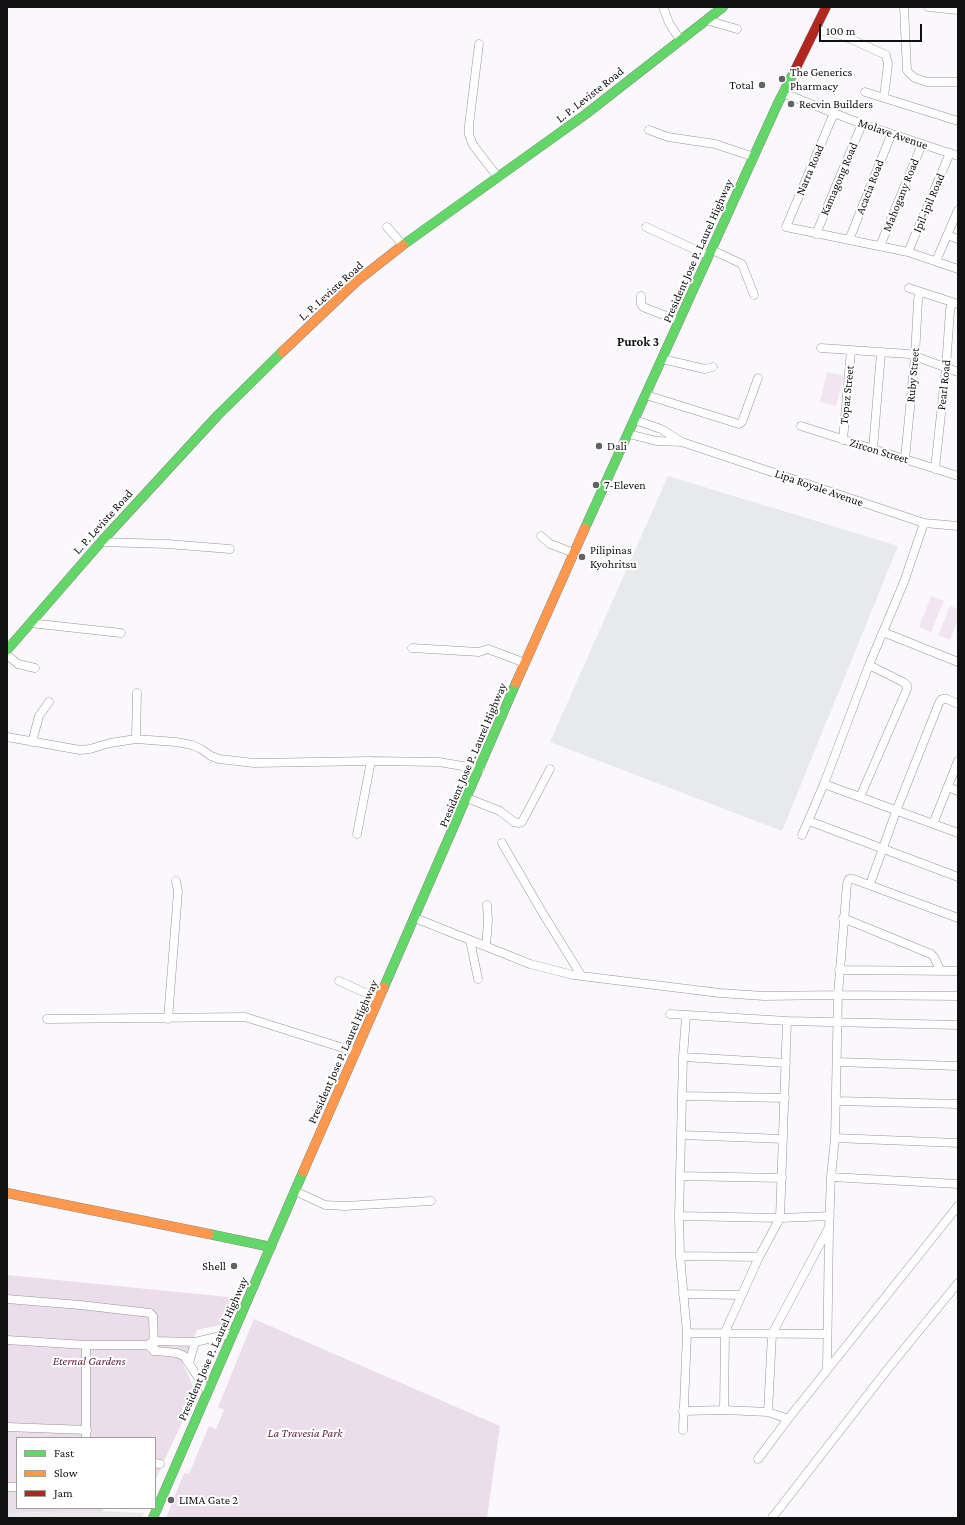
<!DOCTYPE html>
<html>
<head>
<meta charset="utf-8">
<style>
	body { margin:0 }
	#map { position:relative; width:965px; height:1525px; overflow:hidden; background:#faf8fc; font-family:"Crimson Pro",serif }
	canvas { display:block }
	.frame { position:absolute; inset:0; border:8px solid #111; pointer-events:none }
	.legend { position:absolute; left:16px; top:1437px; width:140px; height:72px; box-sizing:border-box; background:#fff; border:1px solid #a0a0a0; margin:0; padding:5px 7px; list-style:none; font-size:12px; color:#111 }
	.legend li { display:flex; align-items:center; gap:8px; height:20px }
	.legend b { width:20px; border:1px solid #a0a0a0 }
	.scale { position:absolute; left:819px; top:24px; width:103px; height:18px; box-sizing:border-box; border:2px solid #111; border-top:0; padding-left:5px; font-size:12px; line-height:14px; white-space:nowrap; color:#111; -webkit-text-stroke:3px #fff; paint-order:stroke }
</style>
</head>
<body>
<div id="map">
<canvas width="965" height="1525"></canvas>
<div class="frame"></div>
<ul class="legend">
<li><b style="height:5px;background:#63d668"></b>Fast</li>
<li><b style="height:5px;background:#ff974d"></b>Slow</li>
<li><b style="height:5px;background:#b3261e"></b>Jam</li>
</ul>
<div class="scale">100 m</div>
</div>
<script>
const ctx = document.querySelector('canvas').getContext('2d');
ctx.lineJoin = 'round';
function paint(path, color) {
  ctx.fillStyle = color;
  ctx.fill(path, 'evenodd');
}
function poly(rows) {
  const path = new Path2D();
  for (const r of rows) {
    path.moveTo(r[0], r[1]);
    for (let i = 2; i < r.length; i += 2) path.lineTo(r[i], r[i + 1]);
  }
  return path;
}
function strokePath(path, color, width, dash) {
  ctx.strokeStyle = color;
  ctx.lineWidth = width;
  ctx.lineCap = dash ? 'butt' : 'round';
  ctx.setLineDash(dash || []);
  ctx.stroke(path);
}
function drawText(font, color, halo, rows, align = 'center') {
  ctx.font = font + ' "Crimson Pro",serif';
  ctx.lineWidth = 4;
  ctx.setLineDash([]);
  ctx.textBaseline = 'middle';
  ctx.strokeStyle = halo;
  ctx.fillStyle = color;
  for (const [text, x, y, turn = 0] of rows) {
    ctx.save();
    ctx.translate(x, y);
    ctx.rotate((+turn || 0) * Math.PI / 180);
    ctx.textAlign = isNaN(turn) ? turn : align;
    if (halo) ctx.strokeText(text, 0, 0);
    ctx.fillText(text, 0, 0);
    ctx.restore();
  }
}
paint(poly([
	[668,476,898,546,782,831,550,742],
	[103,1511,144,1513,142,1518,7,1518,7,1513]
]), '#e7e9ea');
paint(poly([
	[7,1275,238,1298,227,1323,197,1330,183,1364,196,1392,155,1481,155,1438,17,1438,17,1508,103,1508,103,1511,7,1513],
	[254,1319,500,1426,487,1518,166,1518,184,1473,189,1474,209,1426,216,1429,224,1410,218,1407]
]), '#ebdeea');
paint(poly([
	[827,372,844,376,836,406,820,402],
	[931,596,944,601,931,632,919,627],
	[950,606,958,609,958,619,950,640,938,635]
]), '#f3e4f2');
const street = poly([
	[663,7,669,23,681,41],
	[904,7,907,70,909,73,915,78,927,82,958,82],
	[928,7,958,10],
	[706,20,737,29],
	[815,29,844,36,886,55,888,64,884,97],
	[479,44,469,125,469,135,473,145,497,176],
	[865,92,958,121],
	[783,93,862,124,958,156],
	[834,113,786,227,908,252,958,269],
	[649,130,668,137,715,144,754,157],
	[387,227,403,245],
	[646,227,709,256],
	[816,234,862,124],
	[947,235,958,239],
	[849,240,891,135],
	[880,246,922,144],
	[712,250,742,264,754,295],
	[908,252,950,153],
	[936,261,958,210],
	[909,288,958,304],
	[641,296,641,304,643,307,679,321],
	[821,348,909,354,958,372],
	[662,359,705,369,713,367],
	[646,395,739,424,742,422,758,378],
	[635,420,661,429,682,442,924,523,958,526],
	[801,426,958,476],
	[629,434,656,441,682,442],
	[843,440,851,350],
	[873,449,881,353],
	[905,459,915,356,918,300,920,292],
	[935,469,946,368,950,310,952,303],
	[541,536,550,544,574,553],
	[101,542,167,544,230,549],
	[30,623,121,633],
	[883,632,958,662],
	[412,648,479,652,488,649,525,663],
	[7,655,18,664,35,668],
	[137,693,136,739,176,742,192,745,201,749,211,756,219,759,254,763,371,761],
	[7,737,80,750,90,749,110,743,136,739],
	[32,742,39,716,49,702],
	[824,784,958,833],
	[948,787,958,791],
	[860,797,907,689,907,685,903,682,869,665],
	[467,798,500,811,514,822,519,823,522,822,550,769],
	[809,821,958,877],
	[933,824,958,761],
	[357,834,371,761,439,762,480,769],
	[802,835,824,784,869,665,904,582,924,523],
	[502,843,542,912,581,975],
	[870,884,897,809,939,703,942,699,947,699,958,704],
	[415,918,530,964,573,975,720,993,764,996,838,995,958,996],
	[843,918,931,954,934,957,940,970],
	[470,940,478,979],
	[486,946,488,921,487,905],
	[839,970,958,971],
	[339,981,379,999],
	[670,1014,787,1021,958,1025],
	[47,1019,245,1017,356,1052],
	[168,1019,178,891,176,881],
	[683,1057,786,1063],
	[837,1062,958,1066],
	[683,1096,785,1098],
	[836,1101,958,1104],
	[682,1135,783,1139],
	[835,1138,958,1143],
	[680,1176,782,1178],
	[831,1177,958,1184],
	[295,1191,325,1205,345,1206,431,1201],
	[679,1216,780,1218,830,1216],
	[680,1256,759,1257],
	[683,1294,741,1295],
	[7,1299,80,1305,150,1313,153,1316,154,1351],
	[687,1333,827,1334],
	[7,1340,86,1345,147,1345,154,1341,195,1342,234,1333],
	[151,1348,156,1351,177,1353,184,1356,207,1391],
	[189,1363,195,1342],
	[827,1370,829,1228,831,1177,835,1138,838,995,847,884,849,879,853,879,958,918],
	[724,1410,725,1332,759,1257,780,1218,787,1021],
	[683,1411,724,1410,768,1412,788,1419],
	[768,1412,772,1334,828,1229],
	[7,1427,87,1430],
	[683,1430,687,1333,680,1256,679,1216,683,1057,686,1016],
	[86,1438,86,1345],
	[758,1459,788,1419,958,1206],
	[155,1463,160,1464],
	[7,1487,17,1487],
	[772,1518,887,1370,958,1283]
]);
const fast = poly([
	[403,245,586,114,723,7],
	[585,528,778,103,795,70],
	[7,650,101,542,218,415,282,352],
	[384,987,516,683],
	[209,1234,271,1247],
	[153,1518,303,1172]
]);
const slow = poly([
	[282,352,357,281,403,245],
	[516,683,585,528],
	[303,1172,384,987],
	[7,1193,209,1234]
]);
const jam = poly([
	[795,70,826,7]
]);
strokePath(street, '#969597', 9);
strokePath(fast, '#8d8c8d', 10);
strokePath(slow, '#8d8c8d', 10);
strokePath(jam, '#8d8c8d', 10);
strokePath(street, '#fefeff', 8);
strokePath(fast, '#63d668', 9);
strokePath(slow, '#ff974d', 9);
strokePath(jam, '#b3261e', 9);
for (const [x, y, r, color] of [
	[782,79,4,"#636263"],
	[762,85,4,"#636263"],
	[791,104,4,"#636263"],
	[599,446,4,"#636263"],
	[596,485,4,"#636263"],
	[582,557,4,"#636263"],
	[234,1266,4,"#636263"],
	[171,1500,4,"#636263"]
]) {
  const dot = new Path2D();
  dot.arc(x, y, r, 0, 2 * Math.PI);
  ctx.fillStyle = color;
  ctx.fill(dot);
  strokePath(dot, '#fff', 1.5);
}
drawText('12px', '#111', '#fff', [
	["The Generics",790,72],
	["Pharmacy",790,86],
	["Total",754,85,"right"],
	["Recvin Builders",799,104],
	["Dali",607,446],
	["7-Eleven",604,485],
	["Pilipinas",590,550],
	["Kyohritsu",590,564],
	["Shell",226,1266,"right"],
	["LIMA Gate 2",179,1500]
], 'left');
drawText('12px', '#111', '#fff', [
	["L. P. Leviste Road",590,95,-38],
	["Molave Avenue",893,134,19],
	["Narra Road",810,170,-67],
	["Kamagong Road",839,179,-67],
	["Acacia Road",870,187,-69],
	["Mahogany Road",901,195,-68],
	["Ipil-ipil Road",929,203,-67],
	["President Jose P. Laurel Highway",698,251,-66],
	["L. P. Leviste Road",331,291,-42],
	["Ruby Street",913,375,-85],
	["Pearl Road",944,385,-84],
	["Topaz Street",847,395,-84],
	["Zircon Street",879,451,17],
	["Lipa Royale Avenue",819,488,19],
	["L. P. Leviste Road",103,522,-48],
	["President Jose P. Laurel Highway",473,755,-67],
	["President Jose P. Laurel Highway",343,1052,-66],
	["President Jose P. Laurel Highway",213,1349,-66]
]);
drawText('italic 12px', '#62283f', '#fff', [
	["Eternal Gardens",89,1361],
	["La Travesia Park",305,1433]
]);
drawText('bold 13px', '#111', '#fff', [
	["Purok 3",638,342]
]);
</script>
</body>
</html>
